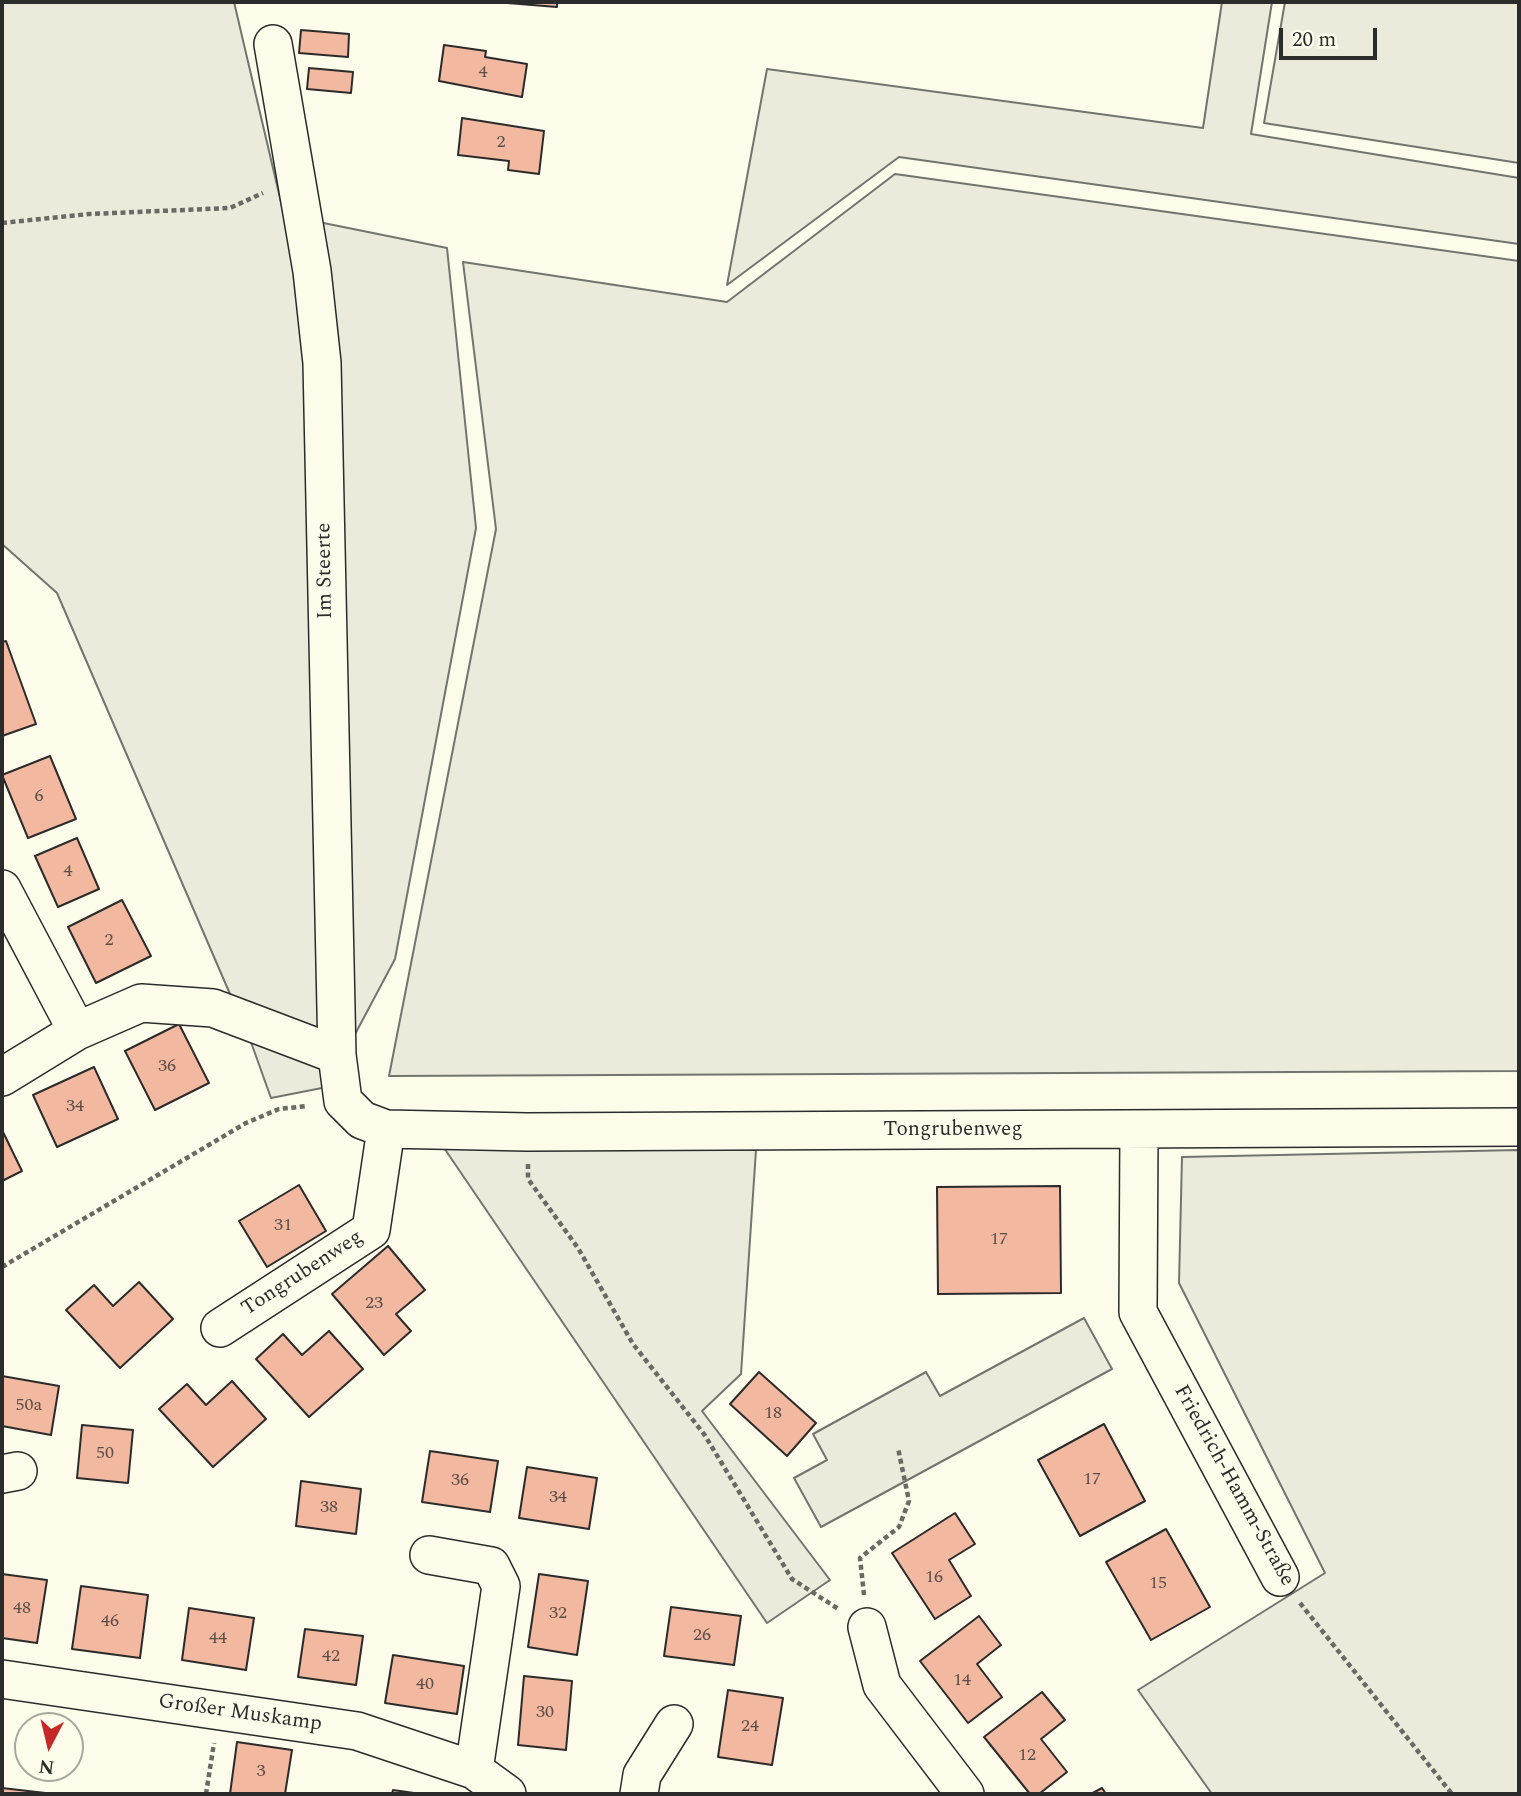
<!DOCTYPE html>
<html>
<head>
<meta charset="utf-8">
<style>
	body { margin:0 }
	#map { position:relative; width:1521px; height:1796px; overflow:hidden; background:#fdfbea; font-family:Spectral,serif }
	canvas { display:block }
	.frame { position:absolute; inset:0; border:4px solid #2b2b2b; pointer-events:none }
	.north { position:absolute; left:14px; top:1712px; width:70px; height:70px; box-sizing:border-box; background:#fdfbea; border:2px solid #a9a89e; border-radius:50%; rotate:187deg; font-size:19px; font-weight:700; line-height:28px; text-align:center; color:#2b2b2b }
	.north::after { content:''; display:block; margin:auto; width:24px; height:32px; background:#c62828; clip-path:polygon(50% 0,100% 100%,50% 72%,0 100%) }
	.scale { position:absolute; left:1279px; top:28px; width:98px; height:32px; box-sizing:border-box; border:4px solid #2b2b2b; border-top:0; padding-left:9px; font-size:21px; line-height:24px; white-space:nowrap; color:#2b2b2b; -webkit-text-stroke:5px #fdfbea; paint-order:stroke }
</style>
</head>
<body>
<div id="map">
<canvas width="1521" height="1796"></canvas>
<div class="frame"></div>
<div class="north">N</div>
<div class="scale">20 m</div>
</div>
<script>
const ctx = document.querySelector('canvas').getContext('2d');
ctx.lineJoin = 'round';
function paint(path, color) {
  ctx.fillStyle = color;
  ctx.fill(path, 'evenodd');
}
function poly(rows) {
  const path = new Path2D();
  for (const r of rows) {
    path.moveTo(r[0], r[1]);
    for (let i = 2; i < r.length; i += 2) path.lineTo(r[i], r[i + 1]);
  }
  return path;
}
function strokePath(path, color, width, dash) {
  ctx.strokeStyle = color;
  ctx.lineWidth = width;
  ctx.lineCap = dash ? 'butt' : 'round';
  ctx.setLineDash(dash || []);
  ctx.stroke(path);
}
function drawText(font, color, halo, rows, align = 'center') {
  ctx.font = font + ' Spectral,serif';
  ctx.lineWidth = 5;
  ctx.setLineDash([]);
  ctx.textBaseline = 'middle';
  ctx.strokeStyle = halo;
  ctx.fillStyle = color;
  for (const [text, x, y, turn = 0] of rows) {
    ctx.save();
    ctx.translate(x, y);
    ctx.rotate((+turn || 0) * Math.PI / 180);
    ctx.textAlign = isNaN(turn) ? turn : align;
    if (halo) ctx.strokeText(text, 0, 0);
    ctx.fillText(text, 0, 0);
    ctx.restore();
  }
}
const green = poly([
	[2,2,234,2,284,215,447,248,476,528,395,959,327,1087,271,1098,252,1045,57,593,2,544,2,2],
	[1222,2,1272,2,1251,134,1519,178,1519,244,899,157,727,285,767,69,1203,128,1222,2],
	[1285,2,1519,2,1519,163,1264,123,1285,2],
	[895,174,1519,261,1519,1071,389,1076,496,529,463,262,727,302,895,174],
	[440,1142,756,1150,741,1374,702,1411,830,1580,767,1623,440,1142],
	[1519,1150,1519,1794,1212,1794,1138,1690,1325,1573,1179,1283,1182,1157,1519,1150]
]);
paint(green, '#ecebdb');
strokePath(green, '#74746e', 2);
const parking = poly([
	[1084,1318,1112,1369,821,1527,794,1478,827,1460,813,1434,926,1372,940,1396,1084,1318]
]);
paint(parking, '#eceadb');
strokePath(parking, '#74746e', 2);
const building = poly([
	[495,2,557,2,557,7,495,2],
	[301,30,349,34,348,57,299,53,301,30],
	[444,45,486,51,485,57,527,64,522,97,439,81,444,45],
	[309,68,353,72,351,93,307,89,309,68],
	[462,118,544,131,539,174,508,170,509,161,458,155,462,118],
	[6,641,36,724,2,736,2,642,6,641],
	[50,756,76,819,28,838,2,775,50,756],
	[77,838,99,889,58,907,35,856,77,838],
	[122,900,151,956,96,983,68,927,122,900],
	[179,1024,209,1083,155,1110,125,1051,179,1024],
	[94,1067,118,1119,57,1147,33,1095,94,1067],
	[2,1130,22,1171,2,1181,2,1130],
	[299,1185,326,1231,267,1267,239,1221,299,1185],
	[1060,1186,1061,1293,938,1294,937,1187,1060,1186],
	[388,1246,425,1290,396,1314,411,1331,384,1355,332,1294,388,1246],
	[139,1282,173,1319,120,1368,66,1310,94,1285,113,1306,139,1282],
	[329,1331,363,1369,309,1417,256,1359,283,1334,302,1355,329,1331],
	[759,1372,816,1423,787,1456,730,1404,759,1372],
	[2,1376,59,1386,51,1435,2,1426,2,1376],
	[232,1381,266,1419,213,1467,159,1409,187,1384,206,1405,232,1381],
	[1104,1424,1145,1501,1080,1536,1038,1460,1104,1424],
	[82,1425,133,1430,128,1483,77,1478,82,1425],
	[430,1451,498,1461,490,1512,422,1502,430,1451],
	[527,1467,597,1478,589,1529,519,1518,527,1467],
	[301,1481,361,1489,356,1534,296,1526,301,1481],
	[955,1513,975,1544,949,1560,971,1596,935,1619,892,1553,955,1513],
	[1166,1529,1210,1607,1151,1640,1106,1562,1166,1529],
	[2,1574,47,1580,37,1643,2,1638,2,1574],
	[539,1574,588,1581,577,1655,528,1647,539,1574],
	[81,1586,148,1595,140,1658,72,1649,81,1586],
	[671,1607,741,1616,734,1665,664,1656,671,1607],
	[189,1608,254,1618,246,1670,182,1660,189,1608],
	[979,1616,1001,1645,977,1664,1002,1697,968,1723,920,1661,979,1616],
	[305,1629,363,1636,356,1685,298,1677,305,1629],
	[393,1655,464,1666,457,1714,385,1703,393,1655],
	[524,1676,572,1681,566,1750,518,1745,524,1676],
	[728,1690,783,1698,772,1765,718,1757,728,1690],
	[1042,1692,1065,1720,1041,1739,1067,1772,1039,1794,1030,1794,984,1737,1042,1692],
	[237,1742,292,1750,285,1794,230,1794,237,1742],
	[2,1788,54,1794,2,1794,2,1788],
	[1102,1788,1106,1794,1091,1794,1102,1788],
	[393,1790,421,1794,392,1794,393,1790]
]);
paint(building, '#f2b8a0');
strokePath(building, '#2b2b2b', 2);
const minor = poly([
	[273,44,312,271,322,363,337,1055,343,1101,362,1120,386,1129,527,1132,1519,1127],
	[2,889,77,1031,141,1003,213,1008,337,1055],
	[2,1077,77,1031],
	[1139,1130,1138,1312,1280,1577],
	[220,1328,371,1230,386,1129],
	[2,1474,18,1471],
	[429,1555,491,1566,501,1586,474,1770],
	[867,1627,882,1685,965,1794],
	[2,1679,357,1731,474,1770,507,1794],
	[639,1794,642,1775,674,1724]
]);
strokePath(minor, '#2b2b2b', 40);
strokePath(poly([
	[2,223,89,214,230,208,263,193],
	[528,1164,528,1179,578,1248,633,1344,704,1434,792,1579,840,1610],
	[2,1267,246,1123,279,1109,308,1106],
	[864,1595,860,1558,899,1527,909,1501,898,1448],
	[1300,1603,1452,1794],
	[206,1794,214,1743]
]), '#6a6964', 4.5, [5, 3.5]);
strokePath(minor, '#fdfbea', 37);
drawText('18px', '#5d4e48', null, [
	["4",483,73],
	["2",501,143],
	["6",39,797],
	["4",68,872],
	["2",109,941],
	["36",167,1067],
	["34",75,1107],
	["31",283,1226],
	["17",999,1240],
	["23",374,1304],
	["50a",29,1406],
	["18",773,1414],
	["50",105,1454],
	["17",1092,1480],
	["36",460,1481],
	["34",558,1498],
	["38",329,1508],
	["16",934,1578],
	["15",1158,1584],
	["48",22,1609],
	["32",558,1614],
	["46",110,1622],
	["26",702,1636],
	["44",218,1639],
	["42",331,1657],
	["14",962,1681],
	["40",425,1685],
	["30",545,1713],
	["24",750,1727],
	["12",1027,1756],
	["3",261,1772]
]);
drawText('21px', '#2b2b2b', '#fdfbea', [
	["Im Steerte",326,571,-91],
	["Tongrubenweg",953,1131],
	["Tongrubenweg",303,1274,-33],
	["Friedrich-Hamm-Straße",1233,1486,61],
	["Großer Muskamp",240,1714,8]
]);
</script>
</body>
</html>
